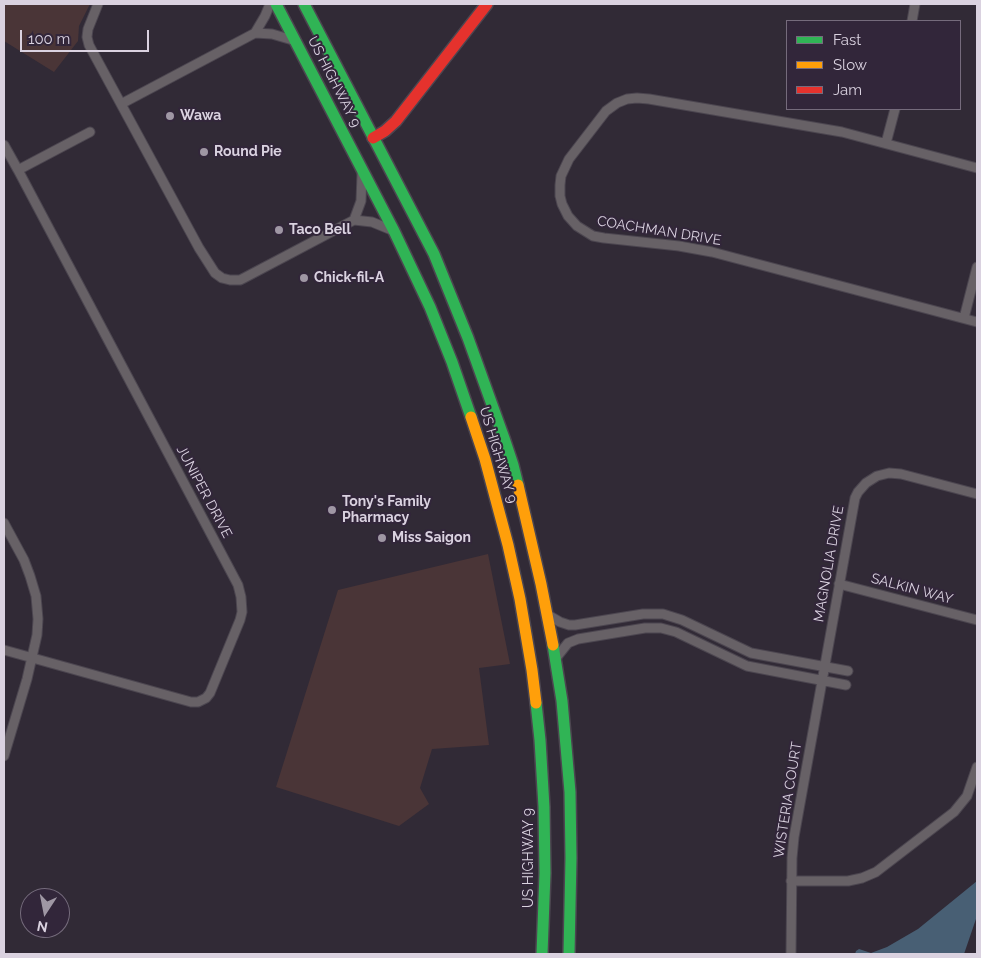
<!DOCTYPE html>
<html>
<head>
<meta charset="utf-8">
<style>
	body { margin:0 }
	#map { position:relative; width:981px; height:958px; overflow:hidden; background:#312a36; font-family:Raleway,sans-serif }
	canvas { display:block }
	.frame { position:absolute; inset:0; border:5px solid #dad2e0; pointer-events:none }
	.legend { position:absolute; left:786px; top:20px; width:175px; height:90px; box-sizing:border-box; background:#32263a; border:1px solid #756b7c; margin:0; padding:6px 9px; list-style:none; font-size:15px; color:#dad2e0 }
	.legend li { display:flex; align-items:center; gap:10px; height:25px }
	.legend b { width:25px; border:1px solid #756b7c }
	.north { position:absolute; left:20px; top:888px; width:50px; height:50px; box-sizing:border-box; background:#32263a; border:1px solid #756b7c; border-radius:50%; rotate:191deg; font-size:14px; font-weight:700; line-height:20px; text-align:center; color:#dad2e0 }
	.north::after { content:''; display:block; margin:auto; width:18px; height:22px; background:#9f97a4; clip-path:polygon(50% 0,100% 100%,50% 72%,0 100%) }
	.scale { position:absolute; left:20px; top:30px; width:129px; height:22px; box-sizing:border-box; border:2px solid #dad2e0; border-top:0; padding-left:6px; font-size:15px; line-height:18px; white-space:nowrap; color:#dad2e0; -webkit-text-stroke:4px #32263a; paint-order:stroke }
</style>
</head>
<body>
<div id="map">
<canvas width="981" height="958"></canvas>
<div class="frame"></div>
<ul class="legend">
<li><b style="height:6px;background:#30b455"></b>Fast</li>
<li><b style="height:6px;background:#ff9f0a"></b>Slow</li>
<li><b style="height:6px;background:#e5322d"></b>Jam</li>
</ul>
<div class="north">N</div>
<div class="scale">100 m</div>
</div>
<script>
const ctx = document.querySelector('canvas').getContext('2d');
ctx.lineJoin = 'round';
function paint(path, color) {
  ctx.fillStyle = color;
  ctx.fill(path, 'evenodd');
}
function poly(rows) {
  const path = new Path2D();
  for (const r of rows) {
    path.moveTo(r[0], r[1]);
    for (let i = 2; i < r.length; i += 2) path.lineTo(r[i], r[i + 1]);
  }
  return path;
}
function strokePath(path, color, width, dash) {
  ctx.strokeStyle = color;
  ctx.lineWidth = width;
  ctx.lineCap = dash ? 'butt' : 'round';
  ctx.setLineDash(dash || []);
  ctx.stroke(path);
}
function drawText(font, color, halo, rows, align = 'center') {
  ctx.font = font + ' Raleway,sans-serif';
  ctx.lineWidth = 4;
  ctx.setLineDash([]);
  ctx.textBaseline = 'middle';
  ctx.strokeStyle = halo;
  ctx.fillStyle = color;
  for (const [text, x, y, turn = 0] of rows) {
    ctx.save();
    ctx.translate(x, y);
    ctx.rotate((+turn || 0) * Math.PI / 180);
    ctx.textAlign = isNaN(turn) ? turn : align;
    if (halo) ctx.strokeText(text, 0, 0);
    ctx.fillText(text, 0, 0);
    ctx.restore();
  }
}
paint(poly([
	[4,4,90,4,79,26,78,41,54,72,4,41],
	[488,554,510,664,479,668,489,745,432,749,420,788,429,804,399,826,276,787,338,590]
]), '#4a3537');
paint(poly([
	[977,881,977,916,964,954,855,954,856,951,859,949,871,953,887,947,918,929]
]), '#485f74');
const street = poly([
	[98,4,88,29,87,37,89,45,199,248,215,273,222,278,230,280,240,280,244,278,354,220,372,222,394,231],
	[912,21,915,4],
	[255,33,272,34,296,41],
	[121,104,255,33,265,16,270,4],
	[886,143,895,109],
	[4,145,18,170,238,585,241,597,242,612,240,620,210,693,206,698,198,702,191,702,4,650],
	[977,168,842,132,649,99,637,98,627,99,617,103,606,111,569,159,561,176,560,185,560,196,562,204,568,216,577,226,593,236,604,238,679,246,712,252,977,322],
	[18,170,90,132],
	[354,220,361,201,362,174],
	[964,318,977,267],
	[4,523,24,560,30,576,36,596,38,619,37,635,27,679,4,756],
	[839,584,977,620],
	[548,615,560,622,569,625,575,625,643,614,663,614,682,620,751,653,848,671],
	[556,658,568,643,578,639,645,628,661,628,676,632,747,666,846,685],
	[791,881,848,881,862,878,876,872,954,812,967,796,977,767],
	[791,954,792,858,794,837,855,498,858,492,866,483,877,476,889,473,901,474,977,494]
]);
const fast = poly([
	[276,4,394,231,430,307,452,362,471,417],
	[304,4,434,254,468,338,504,438,513,465,518,485],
	[553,645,562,701,570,792,571,858,569,954],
	[536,703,540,740,544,807,545,873,542,954]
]);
const slow = poly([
	[471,417,485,459,508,545,520,599,532,670,536,703],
	[518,485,541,584,553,645]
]);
const jam = poly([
	[373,138,385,131,396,121,487,4]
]);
strokePath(street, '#4c4650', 11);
strokePath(fast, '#4c4650', 14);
strokePath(slow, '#4c4650', 14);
strokePath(jam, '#4c4650', 14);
strokePath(street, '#676166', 9);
strokePath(fast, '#30b455', 11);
strokePath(slow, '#ff9f0a', 11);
strokePath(jam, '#e5322d', 11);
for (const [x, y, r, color] of [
	[170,116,5,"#9f97a4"],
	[204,152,5,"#9f97a4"],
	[279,230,5,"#9f97a4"],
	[304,278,5,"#9f97a4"],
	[332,510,5,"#9f97a4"],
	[382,538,5,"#9f97a4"]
]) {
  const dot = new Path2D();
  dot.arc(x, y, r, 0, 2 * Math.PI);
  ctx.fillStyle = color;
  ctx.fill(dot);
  strokePath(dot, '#32263a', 2);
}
drawText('14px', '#dad2e0', '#32263a', [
	["US HIGHWAY 9",334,82,63],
	["COACHMAN DRIVE",659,231,9],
	["US HIGHWAY 9",498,455,73],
	["JUNIPER DRIVE",204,492,62],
	["MAGNOLIA DRIVE",829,564,-80],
	["SALKIN WAY",912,589,15],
	["WISTERIA COURT",788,800,-81],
	["US HIGHWAY 9",529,858,-90]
]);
drawText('bold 14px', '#dad2e0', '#32263a', [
	["Wawa",180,116],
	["Round Pie",214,152],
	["Taco Bell",289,230],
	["Chick-fil-A",314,278],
	["Tony's Family",342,502],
	["Pharmacy",342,518],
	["Miss Saigon",392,538]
], 'left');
</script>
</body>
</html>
